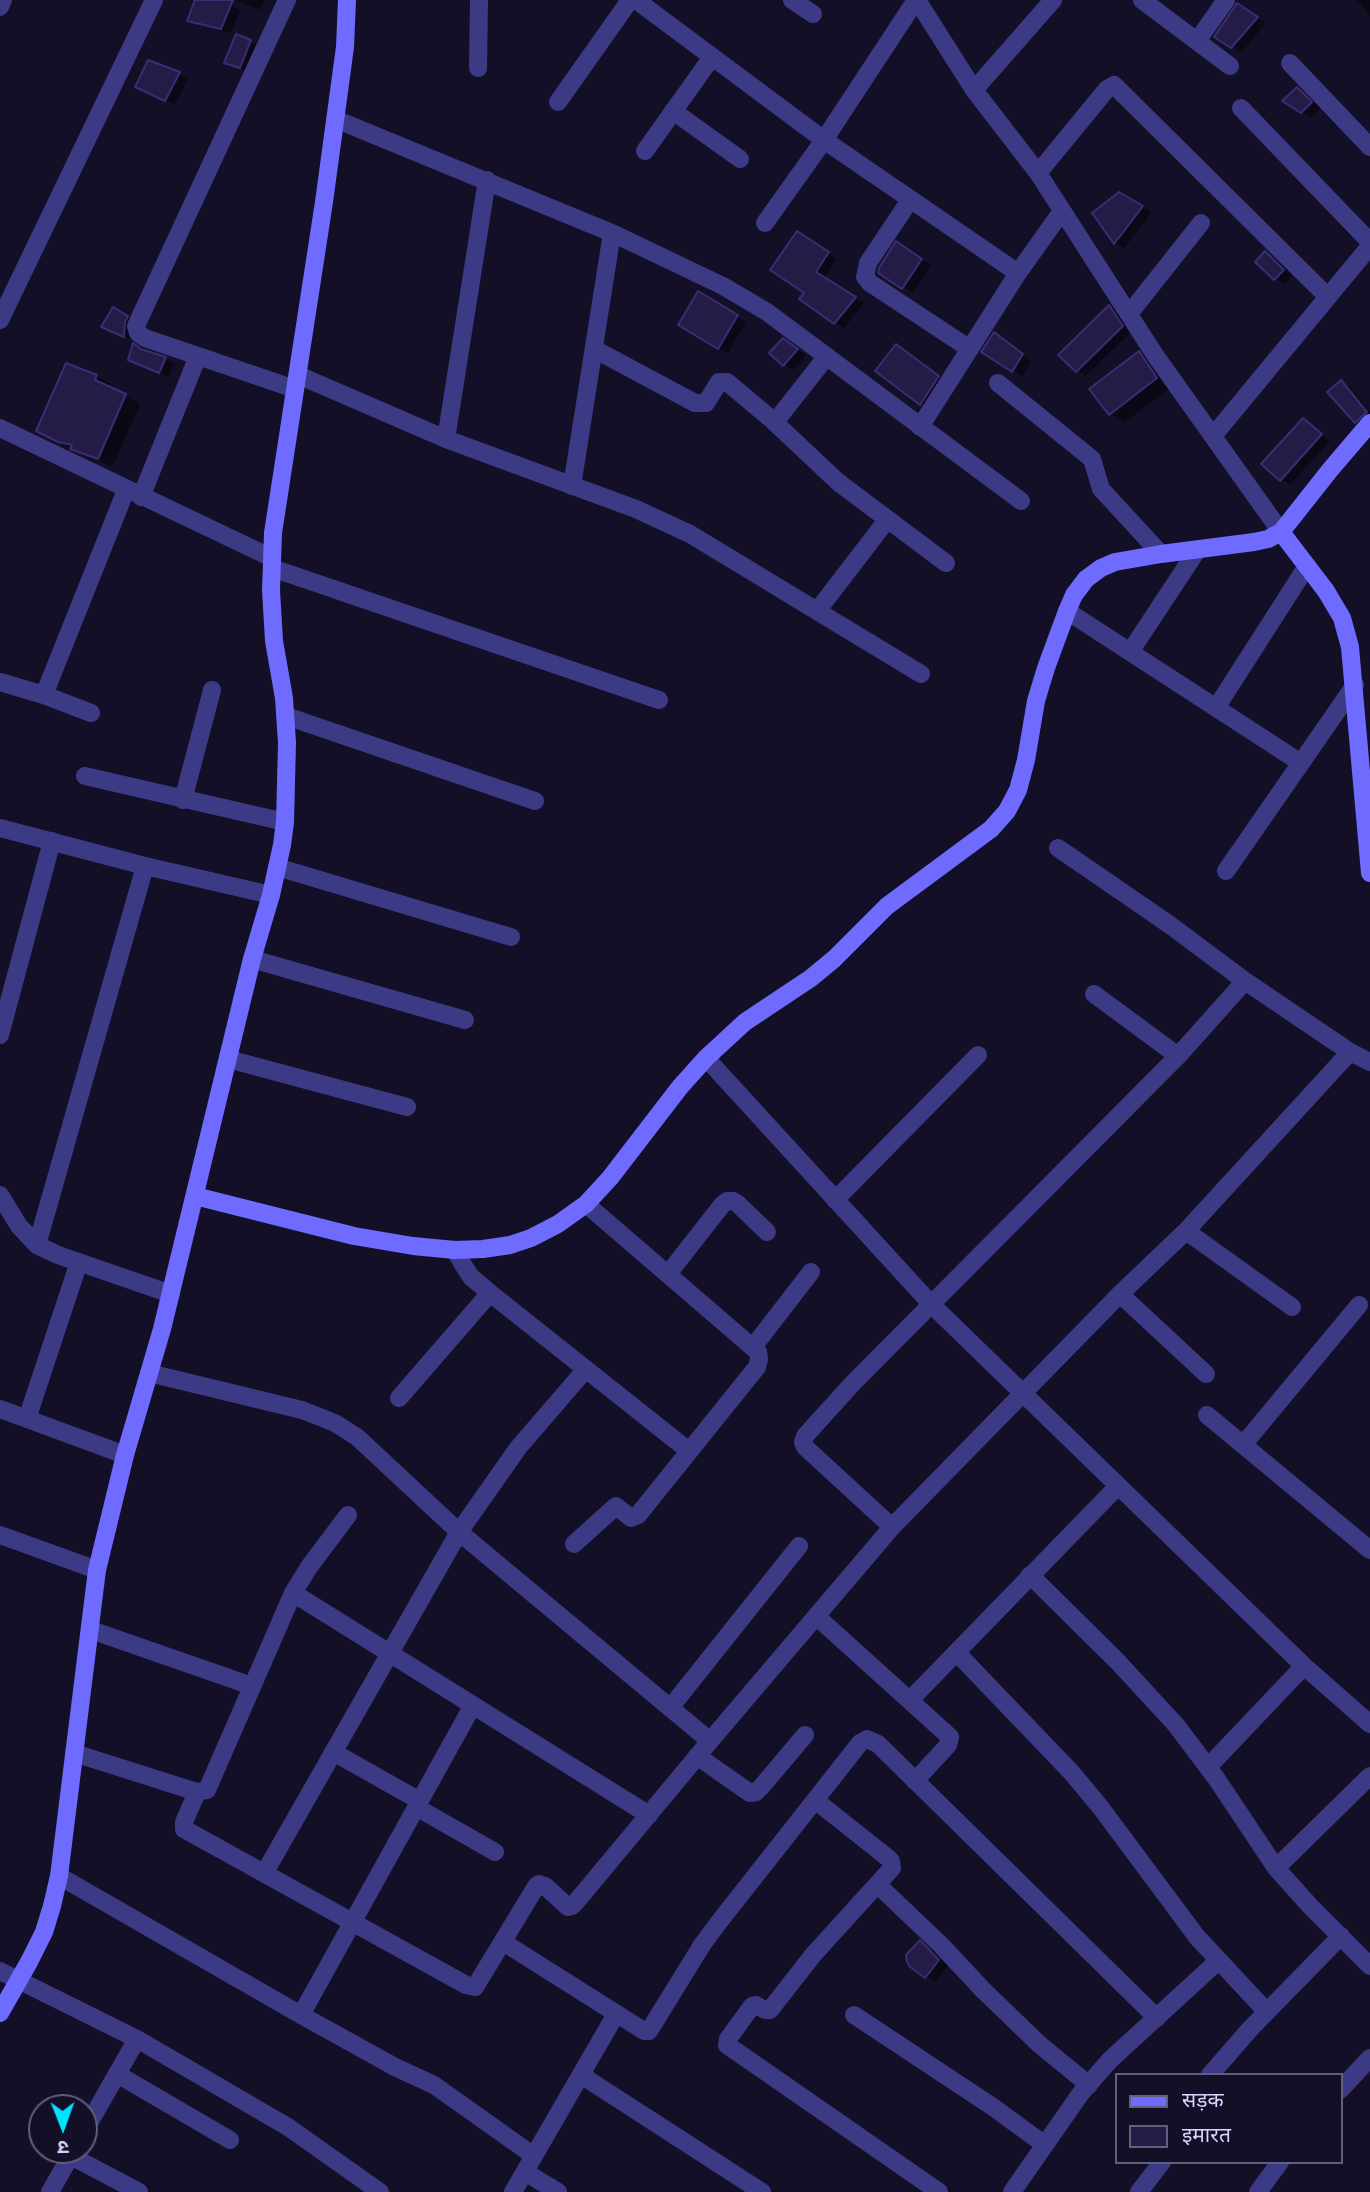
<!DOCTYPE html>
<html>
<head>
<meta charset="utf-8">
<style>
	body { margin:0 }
	#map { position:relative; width:1370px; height:2192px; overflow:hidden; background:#130f26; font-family:"DejaVu Sans","Noto Sans Devanagari",sans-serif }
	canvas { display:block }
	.legend { position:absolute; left:1115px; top:2073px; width:228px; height:91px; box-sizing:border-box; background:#130f26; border:2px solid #625e7d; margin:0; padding:9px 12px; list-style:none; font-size:21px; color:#d9d4ff }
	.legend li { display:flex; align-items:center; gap:14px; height:35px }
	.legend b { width:35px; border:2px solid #625e7d }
	.north { position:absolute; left:28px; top:2094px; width:70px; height:70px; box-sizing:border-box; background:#130f26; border:2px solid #625e7d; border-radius:50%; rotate:179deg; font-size:19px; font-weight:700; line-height:28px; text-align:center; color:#d9d4ff }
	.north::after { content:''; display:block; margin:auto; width:24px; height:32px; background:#00e5ff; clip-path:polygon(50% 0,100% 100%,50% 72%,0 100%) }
</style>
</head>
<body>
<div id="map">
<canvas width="1370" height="2192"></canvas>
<ul class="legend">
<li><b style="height:9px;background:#6f6bff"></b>सड़क</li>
<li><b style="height:19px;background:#241b47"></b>इमारत</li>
</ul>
<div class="north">उ</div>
</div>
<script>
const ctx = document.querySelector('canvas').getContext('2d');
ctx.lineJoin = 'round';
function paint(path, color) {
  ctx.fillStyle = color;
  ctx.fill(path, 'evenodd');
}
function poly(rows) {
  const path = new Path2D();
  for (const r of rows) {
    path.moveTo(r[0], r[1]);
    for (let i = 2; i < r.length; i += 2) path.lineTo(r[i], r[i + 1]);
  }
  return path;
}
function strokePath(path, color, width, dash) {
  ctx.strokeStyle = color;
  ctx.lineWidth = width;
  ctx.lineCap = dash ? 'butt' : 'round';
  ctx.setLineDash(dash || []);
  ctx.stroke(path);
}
paint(poly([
	[197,0,216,0,240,10,231,33,199,25,190,20],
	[235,0,265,0,260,10],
	[1357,0,1370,0,1370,16],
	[1247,10,1266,23,1242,52,1217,36],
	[250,41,259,46,250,72,226,62],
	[179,74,188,79,175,104,147,92],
	[1298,89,1307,95,1320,108,1312,117,1302,112],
	[1119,194,1152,212,1124,248,1115,243,1094,214],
	[807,238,837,259,824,278,864,303,844,328,835,322,806,293],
	[906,249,931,265,913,293,880,272],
	[1266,253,1275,259,1292,276,1285,284,1275,279],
	[699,294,746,322,728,353,681,324],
	[1109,307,1119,312,1131,332,1086,376,1077,371],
	[114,310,137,323,134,340,113,332],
	[1004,340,1031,361,1022,376,984,352],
	[792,345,806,355,793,370,784,364],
	[896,346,952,386,936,412,878,371],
	[1139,353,1154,362,1171,387,1125,422,1110,413],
	[165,359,174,364,169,377,140,364],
	[67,366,97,376,111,385,109,388,140,404,113,466,87,457,52,439],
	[1341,382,1350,387,1370,412,1370,423,1365,428,1356,422],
	[1304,420,1330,441,1290,485,1281,479],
	[920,1943,929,1948,948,1966,936,1981,923,1975]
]), '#0007');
const building = poly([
	[195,0,233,0,221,29,187,21,195,0],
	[1237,3,1258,17,1231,48,1214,37,1237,3],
	[236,34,251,40,240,68,224,63,236,34],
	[148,60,180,72,165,101,135,87,148,60],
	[1297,87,1312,102,1301,113,1282,101,1297,87],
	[1119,192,1143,206,1114,244,1092,213,1119,192],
	[797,231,829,252,816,272,856,297,834,324,799,299,804,293,770,270,797,231],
	[896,241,922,259,902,289,878,273,879,268,896,241],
	[1265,251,1284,270,1274,280,1255,262,1265,251],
	[698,291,738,315,718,349,678,325,698,291],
	[1109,305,1123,326,1076,372,1058,355,1109,305],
	[113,307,128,316,125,322,124,337,101,327,113,307],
	[994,332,1023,354,1012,372,981,352,994,332],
	[783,338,798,349,783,366,769,353,783,338],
	[133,343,141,349,166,357,159,373,128,360,133,343],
	[896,344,939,376,920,405,875,371,896,344],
	[1139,351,1157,378,1109,415,1089,389,1139,351],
	[66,363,97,375,95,380,126,394,98,459,70,449,72,445,58,442,36,431,66,363],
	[1341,380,1367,412,1355,423,1327,392,1341,380],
	[1303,418,1322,434,1280,481,1261,464,1303,418],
	[920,1940,939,1960,925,1978,909,1966,907,1961,906,1955,920,1940]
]);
paint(building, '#241b47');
strokePath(building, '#3b2d73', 2);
strokePath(poly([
	[287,0,136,326,138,333,145,338,295,389],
	[636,0,824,140,1018,273,1062,211],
	[792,0,813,14],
	[917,0,974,90,1038,173,1155,355,1281,532],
	[1142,0,1230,66],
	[0,7,3,0],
	[1197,41,1226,0],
	[1290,63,1370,147],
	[478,68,479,0],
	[974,90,1053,0],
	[558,102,630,0],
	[1241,108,1370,242],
	[673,111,740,159],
	[335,119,612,233,723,286,767,312,1021,501],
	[645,151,712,57],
	[1038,173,1107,89,1114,85,1328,297],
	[910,200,868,263,865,277,870,283,970,349],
	[765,223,824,140,916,0],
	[1129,314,1201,223],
	[0,320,154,0],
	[594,349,695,403,706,403,719,382,727,382,770,418,838,482,946,563],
	[298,375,446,439,636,509,690,534,921,674],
	[998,383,1092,459,1101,489,1161,554],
	[775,422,827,356],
	[920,427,1018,273],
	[0,428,272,558],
	[1213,436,1370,246],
	[446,439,487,180],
	[572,486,612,233],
	[141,497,198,356],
	[272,568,659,700],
	[817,611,887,520],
	[1067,611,1301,763],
	[1130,652,1198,549],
	[0,682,44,695,91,713],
	[44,695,126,490],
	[1216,708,1307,566],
	[286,716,535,801],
	[85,776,285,822],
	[183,800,212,690],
	[0,828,145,866,271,895],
	[1058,848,1170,925,1245,981,1350,1052,1370,1062],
	[277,867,511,937],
	[1226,871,1355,685],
	[252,959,465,1020],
	[1094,994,1178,1056],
	[0,1035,52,841],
	[706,1058,932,1305,1304,1666,1370,1724],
	[228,1059,407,1107],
	[0,1195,19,1226,37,1245,58,1255,171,1294],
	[835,1200,978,1055],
	[1186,1231,1292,1307],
	[37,1245,145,866],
	[455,1250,462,1263,471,1277,490,1293,689,1451],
	[668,1274,722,1205,727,1201,733,1201,738,1204,767,1232],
	[1120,1294,1206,1374],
	[753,1347,811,1272],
	[149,1373,302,1410,335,1423,357,1437,459,1532,710,1741],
	[399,1398,490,1293],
	[0,1409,125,1455],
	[1207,1415,1370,1550],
	[27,1419,79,1262],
	[1243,1445,1359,1305],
	[892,1527,805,1447,803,1442,805,1436,853,1383,1178,1056,1245,981],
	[0,1535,97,1570],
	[574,1544,616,1506,631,1518,638,1515,757,1367,759,1359,758,1352,751,1346,586,1204],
	[1030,1575,1118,1662,1176,1725,1216,1778,1276,1868,1311,1907,1370,1966],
	[293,1593,649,1815],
	[816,1616,950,1737,948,1745,915,1781],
	[91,1630,252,1686],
	[958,1654,1072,1773,1101,1808,1197,1937,1267,2012],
	[910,1700,1118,1486],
	[670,1708,799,1546],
	[333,1752,420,1801],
	[74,1753,197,1792,207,1790,293,1593,309,1567,348,1515],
	[697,1756,750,1793,756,1792,762,1786,805,1735],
	[1208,1767,1304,1666],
	[197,1792,184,1822,184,1829,466,1985,475,1987,537,1885,539,1884,545,1886,568,1907,572,1906,576,1902,710,1741,892,1527,1120,1294,1186,1231,1350,1052],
	[815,1800,888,1858,891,1861,892,1868,813,1955,770,2010,765,2010,756,2005,752,2006,728,2039,727,2045,939,2192],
	[416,1807,495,1852],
	[1276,1868,1370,1776],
	[265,1872,459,1532,518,1448,586,1369],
	[59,1876,301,2015,395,2067,434,2085,534,2156],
	[878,1885,941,1945,983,1990,1039,2044,1089,2085],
	[503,1942,644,2031,649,2031,702,1945,719,1922,860,1743,867,1739,878,1744,1157,2018],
	[0,1971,137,2039,288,2127,380,2192],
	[301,2015,473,1705],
	[854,2015,993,2107,1045,2145],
	[117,2074,230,2140],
	[581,2075,762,2192],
	[1210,2075,1250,2029,1341,1936],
	[1340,2090,1370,2058],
	[84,2132,137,2039],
	[71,2156,139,2192],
	[525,2172,558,2192],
	[50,2192,74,2150],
	[513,2192,616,2014],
	[1012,2192,1081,2093,1110,2060,1218,1961],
	[1139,2192,1162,2162],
	[1258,2192,1280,2162]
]), '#3d3a85', 18);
strokePath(poly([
	[1281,532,1326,591,1342,618,1350,647,1370,873],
	[195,1196,354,1236,413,1246,455,1250,483,1249,510,1245,531,1238,558,1224,586,1204,610,1178,680,1087,706,1058,745,1022,811,978,834,959,887,906,991,829,1007,811,1018,790,1026,760,1036,701,1046,668,1067,611,1074,595,1086,579,1101,568,1115,562,1161,554,1254,542,1268,539,1281,532,1330,470,1370,423],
	[0,2013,29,1962,44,1932,52,1906,59,1876,97,1570,125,1455,162,1329,252,959,271,895,282,845,285,822,287,743,284,698,274,641,271,590,273,533,324,202,345,47,347,0]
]), '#6f6bff', 18);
</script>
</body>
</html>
